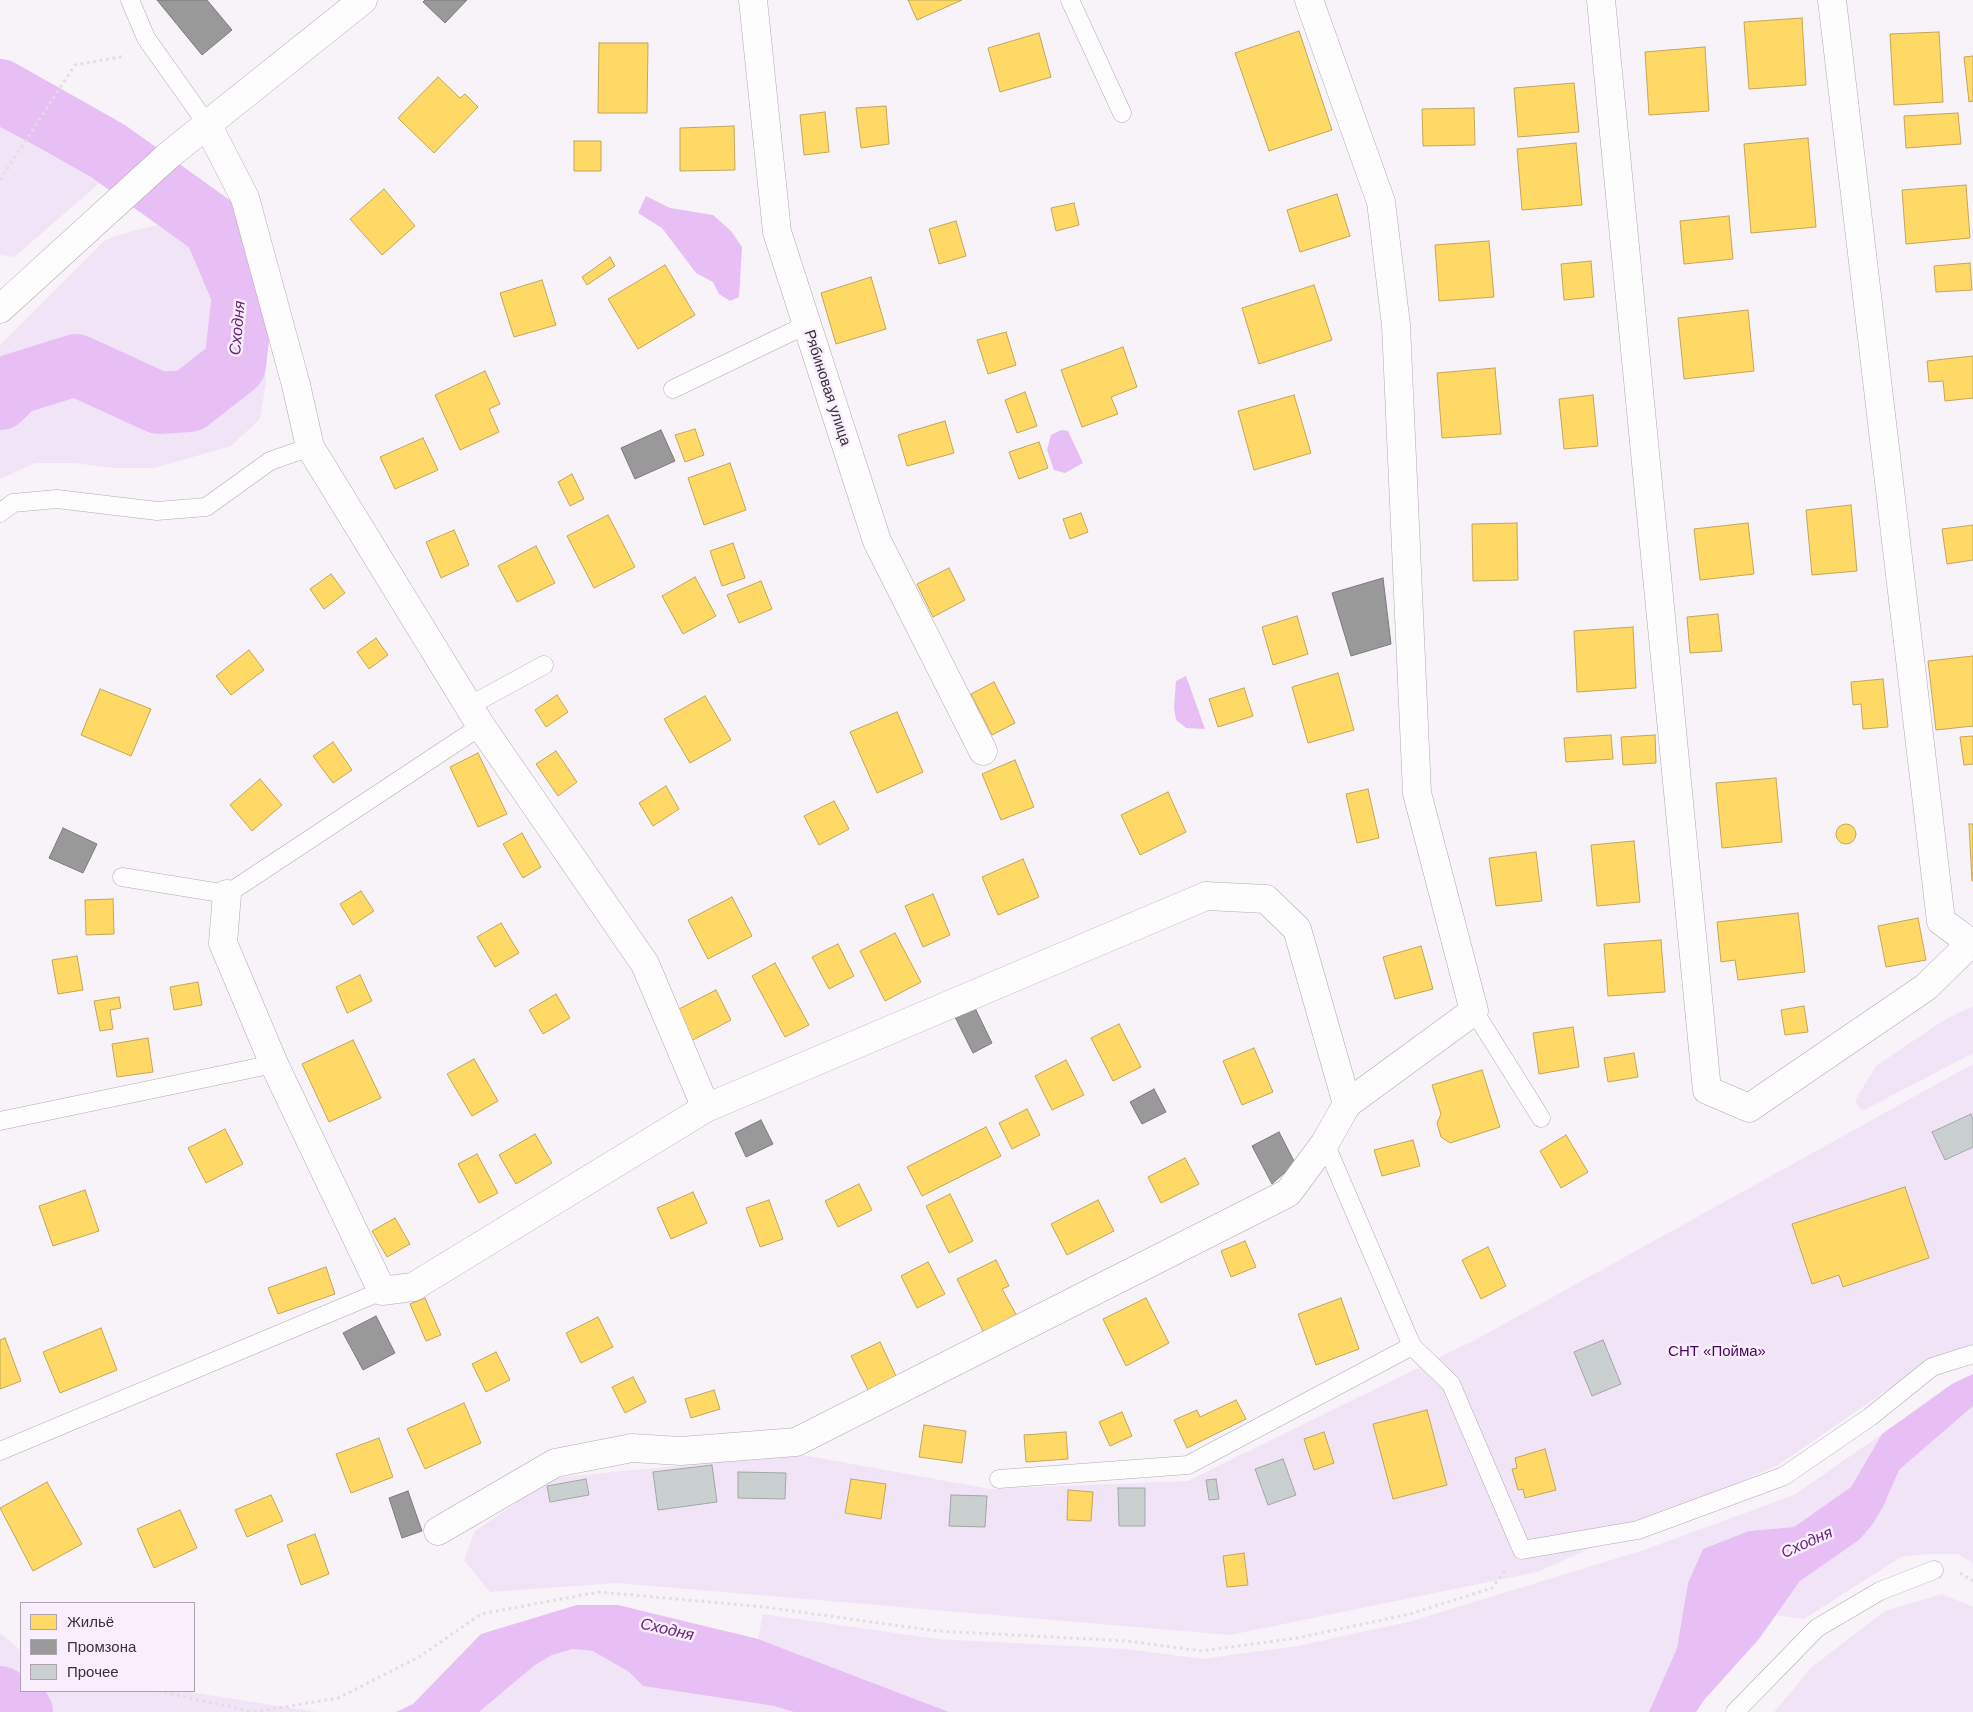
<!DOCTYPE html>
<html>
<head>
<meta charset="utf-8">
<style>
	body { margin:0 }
	#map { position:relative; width:1973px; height:1712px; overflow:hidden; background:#f8f2f9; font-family:Arial,sans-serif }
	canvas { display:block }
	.legend { position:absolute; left:20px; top:1602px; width:175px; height:90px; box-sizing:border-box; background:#f9effc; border:1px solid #aca3af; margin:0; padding:6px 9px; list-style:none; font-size:15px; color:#39303c }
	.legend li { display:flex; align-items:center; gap:10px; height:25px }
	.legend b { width:25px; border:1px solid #aca3af }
</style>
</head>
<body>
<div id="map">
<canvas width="1973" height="1712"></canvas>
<ul class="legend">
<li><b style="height:14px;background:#ffd966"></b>Жильё</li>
<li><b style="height:14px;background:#999"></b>Промзона</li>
<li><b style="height:14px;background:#cacfd0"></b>Прочее</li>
</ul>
</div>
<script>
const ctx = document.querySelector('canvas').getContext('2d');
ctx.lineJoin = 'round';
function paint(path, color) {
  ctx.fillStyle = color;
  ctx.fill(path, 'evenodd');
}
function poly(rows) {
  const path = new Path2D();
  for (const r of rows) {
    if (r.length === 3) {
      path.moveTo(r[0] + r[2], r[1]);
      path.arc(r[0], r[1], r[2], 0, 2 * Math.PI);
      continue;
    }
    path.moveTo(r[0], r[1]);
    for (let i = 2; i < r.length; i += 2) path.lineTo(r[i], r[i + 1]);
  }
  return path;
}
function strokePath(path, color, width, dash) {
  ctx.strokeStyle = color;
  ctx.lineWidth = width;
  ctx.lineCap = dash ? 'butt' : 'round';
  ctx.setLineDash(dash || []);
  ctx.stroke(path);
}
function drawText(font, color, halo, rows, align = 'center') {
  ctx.font = font + ' Arial,sans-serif';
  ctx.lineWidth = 5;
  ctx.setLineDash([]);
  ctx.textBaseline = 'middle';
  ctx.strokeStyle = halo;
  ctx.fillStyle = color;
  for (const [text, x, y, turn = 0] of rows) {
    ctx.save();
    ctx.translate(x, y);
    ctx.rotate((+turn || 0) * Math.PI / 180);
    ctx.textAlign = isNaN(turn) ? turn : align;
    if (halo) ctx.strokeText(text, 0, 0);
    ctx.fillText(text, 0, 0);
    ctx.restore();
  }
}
paint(poly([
	[0,127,102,181,14,257,0,255],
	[172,222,210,238,210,280,239,310,260,343,266,382,260,419,231,446,154,468,113,468,74,463,35,463,0,479,0,345,105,240,132,231],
	[1973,1006,1973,1053,1862,1111,1855,1101,1876,1066,1944,1020],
	[1973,1064,1973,1347,1928,1362,1778,1465,1537,1572,1230,1635,617,1583,490,1592,464,1560,475,1531,553,1478,797,1454,990,1489,1188,1481,1477,1339],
	[1973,1406,1973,1563,1958,1554,1927,1554,1901,1557,1804,1619,1776,1615,1800,1581,1859,1540,1883,1507,1899,1470],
	[1882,1434,1851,1487,1794,1527,1749,1531,1688,1583,1677,1648,1649,1712,949,1712,758,1639,763,1614,937,1639,1127,1649,1202,1659,1298,1646,1412,1621,1644,1550,1794,1495],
	[1942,1594,1973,1607,1973,1712,1774,1712,1812,1667,1885,1611],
	[0,1633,21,1651,21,1691,182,1691,318,1712,0,1712],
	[573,1649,593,1651,629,1672,643,1686,774,1706,794,1712,479,1712,535,1665,552,1655]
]), '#f2e4f7');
paint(poly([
	[0,59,55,99,142,148,102,181,0,127],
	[646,196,670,208,713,215,731,231,742,247,739,297,730,301,719,294,713,282,696,273,662,228,638,213],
	[1061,430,1068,431,1083,463,1065,473,1054,470,1047,450,1051,435],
	[1186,676,1205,729,1186,728,1176,720,1174,708,1176,681],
	[1973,1374,1973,1406,1899,1470,1883,1507,1872,1525,1859,1540,1800,1581,1759,1639,1704,1700,1696,1712,1649,1712,1677,1648,1688,1583,1703,1549,1749,1531,1794,1527,1851,1487,1882,1434,1952,1384],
	[577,1605,618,1605,758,1639,949,1712,794,1712,774,1706,643,1686,629,1672,593,1651,573,1649,552,1655,535,1665,479,1712,396,1712,413,1704,481,1634]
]), '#e8bff5');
const homes = poly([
	[908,0,962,0,917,20,908,0],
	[1802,18,1806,85,1749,89,1744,22,1802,18],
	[1299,31,1332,130,1269,151,1235,53,1299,31],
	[1939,32,1943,102,1894,105,1890,34,1939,32],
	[1039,33,1051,77,1000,92,988,48,1039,33],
	[599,43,648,43,647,113,598,113,599,43],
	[1705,47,1709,111,1649,115,1645,52,1705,47],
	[1973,56,1973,101,1969,102,1964,57,1973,56],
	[438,77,460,98,465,94,478,107,434,153,398,118,438,77],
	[1574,83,1579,132,1518,137,1514,88,1574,83],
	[886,106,889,144,861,148,856,108,886,106],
	[1474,108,1475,145,1423,146,1422,109,1474,108],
	[825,112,829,152,804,155,800,115,825,112],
	[1958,113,1961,144,1906,148,1904,116,1958,113],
	[734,126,735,170,680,171,680,128,734,126],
	[1808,138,1816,227,1751,233,1744,144,1808,138],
	[574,141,601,141,601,171,574,171,574,141],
	[1576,143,1582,205,1522,210,1517,149,1576,143],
	[1966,185,1970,238,1906,244,1902,190,1966,185],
	[384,189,415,226,382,255,350,219,384,189],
	[1337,194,1350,236,1300,252,1287,210,1337,194],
	[1074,203,1079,225,1056,231,1051,208,1074,203],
	[1729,216,1733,259,1684,264,1680,221,1729,216],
	[956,221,966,256,939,264,929,229,956,221],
	[1489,241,1494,297,1439,301,1435,245,1489,241],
	[610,257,615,266,587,285,582,277,610,257],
	[1591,261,1594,297,1564,300,1561,264,1591,261],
	[1970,263,1972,290,1936,292,1934,266,1970,263],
	[665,265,695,315,638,349,608,299,665,265],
	[871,277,886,329,836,344,821,293,871,277],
	[542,280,556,325,514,337,500,293,542,280],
	[1314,285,1332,340,1259,364,1242,308,1314,285],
	[1748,310,1754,371,1684,379,1678,318,1748,310],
	[1006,332,1016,365,988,374,977,340,1006,332],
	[1123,347,1137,387,1111,397,1118,414,1082,427,1061,370,1123,347],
	[1973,356,1973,398,1945,401,1943,381,1929,382,1927,361,1973,356],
	[1495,368,1501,434,1442,438,1437,373,1495,368],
	[485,371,500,404,489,409,499,432,460,450,435,395,485,371],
	[1025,392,1037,426,1017,433,1005,400,1025,392],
	[1294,395,1311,453,1254,470,1238,411,1294,395],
	[1593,395,1598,446,1564,449,1559,399,1593,395],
	[945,421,954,453,907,466,898,435,945,421],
	[695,429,704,455,685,462,675,435,695,429],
	[423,438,438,470,395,489,380,457,423,438],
	[1039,442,1048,468,1019,479,1009,452,1039,442],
	[730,463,746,510,704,525,688,478,730,463],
	[572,474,584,499,570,506,558,482,572,474],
	[1851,505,1857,571,1812,575,1806,510,1851,505],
	[1081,513,1088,532,1070,539,1063,519,1081,513],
	[608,515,635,567,594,588,567,536,608,515],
	[1517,523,1518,580,1473,581,1472,524,1517,523],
	[1748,523,1754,574,1700,580,1694,529,1748,523],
	[1973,525,1973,560,1947,564,1942,529,1973,525],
	[454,530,469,565,441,578,426,542,454,530],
	[733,543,745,578,722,586,710,551,733,543],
	[536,546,555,583,517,602,498,566,536,546],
	[949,568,965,600,933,617,917,584,949,568],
	[331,574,345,593,324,609,310,589,331,574],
	[695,577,716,616,683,634,662,596,695,577],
	[761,581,772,609,739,623,727,595,761,581],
	[1718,614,1722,651,1690,653,1687,617,1718,614],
	[1297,616,1308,654,1273,665,1262,627,1297,616],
	[1633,627,1636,688,1577,692,1574,631,1633,627],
	[376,638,388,655,369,669,357,652,376,638],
	[249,650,264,670,231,695,216,676,249,650],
	[1973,656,1973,726,1936,730,1928,661,1973,656],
	[1338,673,1354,730,1308,743,1292,687,1338,673],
	[1883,679,1888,727,1863,729,1861,704,1853,705,1851,682,1883,679],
	[994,682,1015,723,992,735,971,694,994,682],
	[1244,688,1253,716,1218,727,1209,699,1244,688],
	[100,689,151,709,131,756,81,735,100,689],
	[557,695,568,712,546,727,535,710,557,695],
	[705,696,731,740,690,763,664,719,705,696],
	[897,712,923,772,877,793,850,732,897,712],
	[1611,735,1613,759,1566,762,1564,738,1611,735],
	[1655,735,1656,763,1623,765,1621,737,1655,735],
	[1973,736,1973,764,1964,765,1960,737,1973,736],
	[333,742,352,770,333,783,313,756,333,742],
	[556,751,577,782,558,796,536,764,556,751],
	[478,753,507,814,478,827,450,767,478,753],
	[1015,760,1034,807,1001,820,982,774,1015,760],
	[1776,778,1782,842,1722,848,1716,783,1776,778],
	[260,779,282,805,252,831,230,805,260,779],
	[666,786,679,809,653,826,639,803,666,786],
	[1368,789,1379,838,1357,843,1346,794,1368,789],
	[1168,792,1186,832,1140,855,1121,815,1168,792],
	[834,801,849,829,819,845,804,816,834,801],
	[1846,834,10],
	[1969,824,1973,824,1973,881,1972,881,1969,824],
	[522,833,541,867,523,878,503,844,522,833],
	[1634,841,1640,902,1597,906,1591,845,1634,841],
	[1536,852,1542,901,1496,906,1489,858,1536,852],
	[1023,859,1039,897,998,915,982,877,1023,859],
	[361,891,374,911,353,925,340,904,361,891],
	[933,894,950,935,923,947,905,906,933,894],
	[732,897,752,936,708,959,688,920,732,897],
	[113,899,114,934,86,935,85,900,113,899],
	[1798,913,1805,972,1738,980,1735,960,1721,962,1717,922,1798,913],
	[1918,918,1926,960,1886,967,1878,926,1918,918],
	[501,923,519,953,495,967,477,937,501,923],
	[895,933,921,982,885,1001,860,951,895,933],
	[1661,940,1665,992,1608,996,1604,944,1661,940],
	[838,944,854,976,829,989,812,957,838,944],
	[1421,946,1433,989,1395,999,1383,957,1421,946],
	[77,956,83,990,58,994,52,960,77,956],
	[775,963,809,1025,785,1037,752,976,775,963],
	[360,975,372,1001,347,1013,336,987,360,975],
	[198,982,202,1005,174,1010,170,987,198,982],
	[716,990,731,1020,691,1041,675,1011,716,990],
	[556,994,570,1018,543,1034,529,1010,556,994],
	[119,997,121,1008,110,1010,113,1029,100,1031,94,1001,119,997],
	[1804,1006,1808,1032,1785,1035,1781,1010,1804,1006],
	[1119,1024,1141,1067,1113,1081,1091,1038,1119,1024],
	[1573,1027,1579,1067,1539,1074,1533,1033,1573,1027],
	[148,1038,153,1072,117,1077,112,1044,148,1038],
	[353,1040,381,1098,329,1122,302,1064,353,1040],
	[1254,1048,1273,1092,1242,1105,1223,1061,1254,1048],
	[1634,1053,1638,1077,1608,1082,1604,1058,1634,1053],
	[474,1059,498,1101,472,1116,447,1074,474,1059],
	[1066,1060,1084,1095,1052,1110,1035,1076,1066,1060],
	[1482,1070,1500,1127,1450,1143,1441,1137,1437,1123,1441,1114,1432,1085,1482,1070],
	[1027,1109,1040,1135,1012,1149,999,1123,1027,1109],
	[986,1127,1001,1156,922,1196,907,1167,986,1127],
	[225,1129,243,1164,206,1183,188,1148,225,1129],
	[535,1134,552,1163,516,1184,499,1155,535,1134],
	[1566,1135,1588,1172,1561,1188,1540,1151,1566,1135],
	[1413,1140,1420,1166,1382,1176,1374,1150,1413,1140],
	[477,1154,498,1193,479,1203,458,1164,477,1154],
	[1185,1158,1199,1184,1161,1203,1148,1177,1185,1158],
	[859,1184,872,1210,838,1227,825,1201,859,1184],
	[1905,1187,1929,1258,1843,1287,1839,1275,1812,1284,1792,1224,1905,1187],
	[85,1190,99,1231,53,1246,39,1206,85,1190],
	[693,1192,707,1223,671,1239,657,1208,693,1192],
	[950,1194,973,1241,949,1253,926,1206,950,1194],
	[769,1200,783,1239,760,1247,746,1208,769,1200],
	[1098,1200,1114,1231,1067,1255,1051,1224,1098,1200],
	[395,1218,410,1244,387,1257,372,1231,395,1218],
	[1245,1241,1256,1267,1231,1277,1221,1251,1245,1241],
	[1488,1247,1506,1286,1481,1299,1462,1260,1488,1247],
	[996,1260,1009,1286,1002,1289,1017,1316,984,1333,957,1279,996,1260],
	[928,1262,945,1294,917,1308,901,1276,928,1262],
	[326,1267,335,1294,278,1314,268,1288,326,1267],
	[425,1298,441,1335,426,1341,410,1304,425,1298],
	[1146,1298,1169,1343,1126,1366,1103,1319,1146,1298],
	[1341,1298,1359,1349,1316,1365,1298,1314,1341,1298],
	[598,1317,613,1347,581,1363,566,1333,598,1317],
	[101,1328,117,1370,60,1393,43,1352,101,1328],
	[5,1338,21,1381,0,1389,0,1340,5,1338],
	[880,1342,896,1376,868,1390,851,1356,880,1342],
	[496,1352,510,1380,486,1392,472,1364,496,1352],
	[633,1377,646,1402,625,1413,612,1387,633,1377],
	[714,1390,720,1409,691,1418,685,1399,714,1390],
	[1236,1400,1246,1419,1187,1448,1174,1420,1197,1410,1200,1417,1236,1400],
	[464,1403,481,1443,425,1469,407,1429,464,1403],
	[1427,1410,1447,1485,1393,1499,1373,1424,1427,1410],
	[1122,1412,1132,1436,1110,1446,1099,1422,1122,1412],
	[924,1425,966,1431,962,1463,919,1457,924,1425],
	[1066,1432,1068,1459,1026,1462,1024,1435,1066,1432],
	[1324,1432,1334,1463,1314,1470,1304,1439,1324,1432],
	[379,1438,393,1477,351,1493,336,1454,379,1438],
	[1545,1449,1556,1490,1525,1498,1523,1489,1518,1490,1512,1469,1517,1468,1515,1458,1545,1449],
	[851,1479,886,1484,881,1519,845,1513,851,1479],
	[47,1482,82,1544,33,1571,0,1508,47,1482],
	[1068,1490,1093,1492,1091,1521,1067,1520,1068,1490],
	[271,1495,283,1521,247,1537,235,1510,271,1495],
	[180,1510,197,1548,154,1568,137,1529,180,1510],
	[315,1534,329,1574,301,1585,287,1545,315,1534],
	[1244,1553,1248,1585,1227,1587,1223,1556,1244,1553]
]);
paint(homes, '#ffd966');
strokePath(homes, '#c4a659', 1);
const industry = poly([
	[157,0,207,0,232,30,202,55,157,0],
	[425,0,467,0,445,23,423,2,425,0],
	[661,430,675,461,635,479,621,448,661,430],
	[1383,578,1391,644,1351,656,1332,593,1383,578],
	[63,828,97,844,83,873,49,858,63,828],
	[975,1008,992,1043,973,1053,955,1017,975,1008],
	[1154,1089,1166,1112,1142,1124,1130,1102,1154,1089],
	[761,1120,773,1144,746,1157,735,1133,761,1120],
	[1279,1132,1295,1163,1272,1184,1252,1146,1279,1132],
	[376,1316,395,1353,363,1370,343,1333,376,1316],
	[408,1491,422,1531,402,1538,389,1498,408,1491]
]);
paint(industry, '#999');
strokePath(industry, '#7c7a7d', 1);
strokePath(poly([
	[0,90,108,151,214,227,243,295,235,365,189,401,159,403,76,365,15,384,0,399],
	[0,1697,22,1712]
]), '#e8bff5', 62);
const building = poly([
	[1971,1114,1973,1119,1973,1147,1945,1160,1932,1132,1971,1114],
	[1603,1340,1621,1384,1592,1396,1574,1352,1603,1340],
	[1283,1459,1296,1495,1268,1505,1255,1469,1283,1459],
	[712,1465,717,1502,658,1510,653,1472,712,1465],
	[738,1472,786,1473,785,1499,738,1498,738,1472],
	[586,1479,589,1495,550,1502,547,1486,586,1479],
	[1216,1479,1219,1499,1209,1500,1206,1480,1216,1479],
	[1118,1488,1145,1488,1145,1526,1119,1526,1118,1488],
	[951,1495,987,1496,985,1527,949,1526,951,1495]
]);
paint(building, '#cacfd0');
strokePath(building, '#a2a7a8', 1);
const service = poly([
	[130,0,146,38,207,124],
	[1070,0,1122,113],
	[673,389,806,325],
	[0,513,13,503,57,499,157,511,206,507,270,461,310,447],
	[469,706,544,665],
	[122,877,227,894,481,726],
	[1474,1011,1541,1118],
	[0,1121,274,1064],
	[1412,1346,1451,1384,1522,1550,1638,1530,1784,1476,1870,1417,1932,1367,1973,1354],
	[0,1451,382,1291],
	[999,1479,1188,1465,1412,1346,1325,1143],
	[1735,1712,1817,1628,1880,1591,1934,1570]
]);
const minor = poly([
	[753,0,777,232,877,541,983,751],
	[1309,0,1381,202,1396,325,1417,793,1474,1011,1347,1104],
	[1601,0,1707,1090,1749,1108,1926,987,1971,943],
	[1832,0,1941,921,1971,943,1973,941],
	[207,124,245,198,296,385,310,447,481,726,645,964,706,1108],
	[0,309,169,155,363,0],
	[227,894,223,943,274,1064,382,1291,413,1287,706,1108,1206,896,1266,899,1297,929,1347,1104,1325,1143,1288,1193,796,1442,681,1451,632,1448,555,1463,438,1531]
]);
strokePath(service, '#b1aab3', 19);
strokePath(minor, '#b1aab3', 29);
strokePath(poly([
	[0,180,75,65,125,56],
	[1960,1573,1973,1581],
	[158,1691,254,1712],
	[254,1712,338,1698,419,1657,481,1614,599,1592,764,1607,937,1631,1128,1641,1202,1651,1297,1638,1410,1614,1492,1588,1506,1570]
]), '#dfdee0', 3, [2.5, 4]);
strokePath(service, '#fefdfe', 18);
strokePath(minor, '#fefdfe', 28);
drawText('15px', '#39303c', '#f9effc', [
	["Рябиновая улица",827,388,72]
]);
drawText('15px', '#4d0260', '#f9effc', [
	["СНТ «Пойма»",1717,1352]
]);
drawText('italic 16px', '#652379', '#f9effc', [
	["Сходня",238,328,-85],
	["Сходня",1807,1543,-24],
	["Сходня",667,1630,13]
]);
</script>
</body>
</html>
